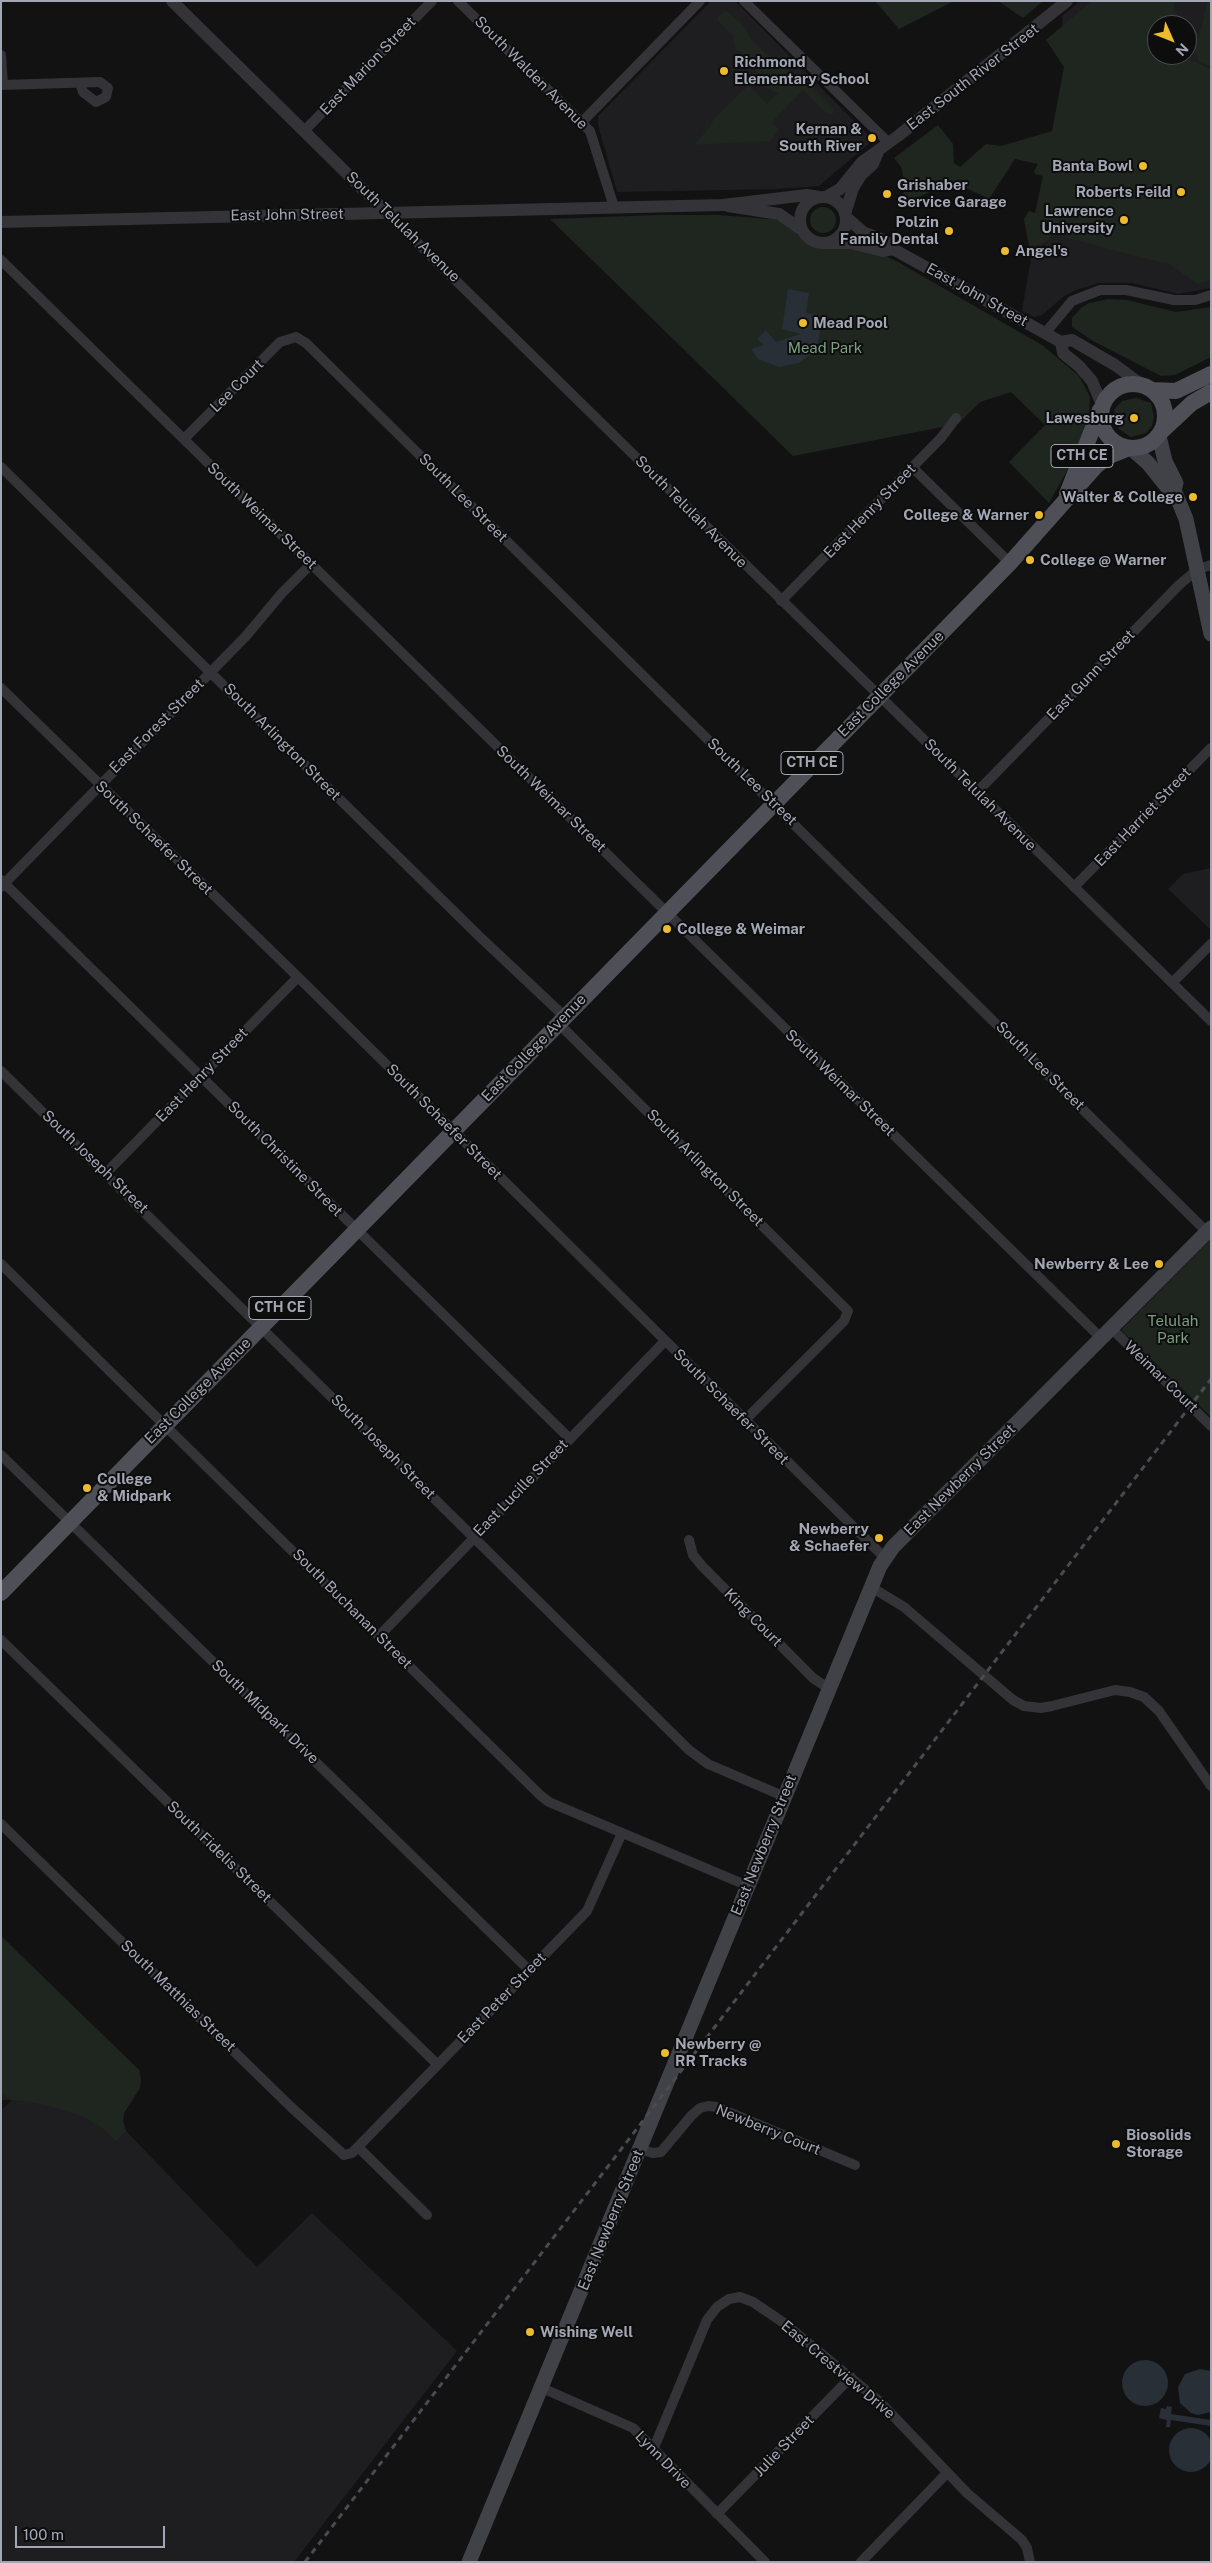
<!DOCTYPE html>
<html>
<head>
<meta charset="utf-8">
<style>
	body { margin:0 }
	#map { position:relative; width:1212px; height:2563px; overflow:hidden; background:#121213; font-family:"Public Sans",sans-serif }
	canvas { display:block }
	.frame { position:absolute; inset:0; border:2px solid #a3a7b4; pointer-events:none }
	.north { position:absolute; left:1147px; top:15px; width:50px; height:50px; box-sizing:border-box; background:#0d0d0e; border:1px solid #494b50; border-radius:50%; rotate:134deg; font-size:14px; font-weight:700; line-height:20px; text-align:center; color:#a3a7b4 }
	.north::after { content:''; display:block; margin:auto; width:18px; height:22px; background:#edbb30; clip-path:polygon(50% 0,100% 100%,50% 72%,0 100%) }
	.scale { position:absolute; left:15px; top:2526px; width:150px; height:22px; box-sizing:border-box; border:2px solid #a3a7b4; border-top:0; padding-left:6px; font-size:15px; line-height:18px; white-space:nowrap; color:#a3a7b4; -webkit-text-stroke:4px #0d0d0e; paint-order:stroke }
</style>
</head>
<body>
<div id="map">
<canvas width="1212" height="2563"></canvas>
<div class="frame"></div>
<div class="north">N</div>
<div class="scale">100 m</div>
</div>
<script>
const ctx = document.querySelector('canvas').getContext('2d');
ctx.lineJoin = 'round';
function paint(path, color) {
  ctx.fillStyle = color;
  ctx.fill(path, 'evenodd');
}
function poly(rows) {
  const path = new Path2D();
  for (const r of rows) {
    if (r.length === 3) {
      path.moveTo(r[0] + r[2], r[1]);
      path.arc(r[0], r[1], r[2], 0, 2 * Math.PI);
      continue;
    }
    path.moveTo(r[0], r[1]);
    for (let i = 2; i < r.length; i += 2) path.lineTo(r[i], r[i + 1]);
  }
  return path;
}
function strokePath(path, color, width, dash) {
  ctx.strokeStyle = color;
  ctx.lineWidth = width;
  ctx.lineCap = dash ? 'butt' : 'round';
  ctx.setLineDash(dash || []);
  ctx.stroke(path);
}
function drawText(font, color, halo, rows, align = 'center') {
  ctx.font = font + ' "Public Sans",sans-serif';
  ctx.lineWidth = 4;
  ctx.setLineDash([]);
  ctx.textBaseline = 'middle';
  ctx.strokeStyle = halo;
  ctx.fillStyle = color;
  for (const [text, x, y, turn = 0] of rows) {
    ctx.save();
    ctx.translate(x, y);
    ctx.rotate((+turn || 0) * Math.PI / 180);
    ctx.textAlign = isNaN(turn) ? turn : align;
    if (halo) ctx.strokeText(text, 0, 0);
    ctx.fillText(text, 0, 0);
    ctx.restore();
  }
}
paint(poly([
	[711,1,735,1,873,140,819,186,778,189,617,192,598,125,598,116],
	[1080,1,1211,1,1211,288,1178,294,1132,283,1099,283,1076,290,1063,297,1042,315,1034,317,1022,311,1064,67,1062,16],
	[1157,25,1187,25,1187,55,1157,55],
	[1211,868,1211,930,1168,889,1183,874],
	[1,1936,139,2070,141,2080,140,2088,124,2113,123,2121,126,2131,257,2267,312,2213,457,2351,294,2562,1,2562,1,2110,12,2100,1,2100]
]), '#1e1e20');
paint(poly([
	[875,1,954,1,899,29],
	[998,1,1043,1,1023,18],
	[1092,1,1174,1,1174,10,1191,29,1192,45,1190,60,1211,69,1211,280,1198,284,1167,262,1163,263,1068,238,1057,225,1049,239,1040,245,1029,246,1024,219,1029,211,1035,213,1043,176,1035,174,1034,171,1038,164,1015,159,989,199,958,184,948,191,940,187,904,204,903,175,901,167,894,158,938,125,953,144,954,163,960,167,986,144,1001,146,1052,131,1064,67,1046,40],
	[1157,25,1187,25,1187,55,1157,55],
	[1208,1,1211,1,1211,66,1199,62,1195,50],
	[725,10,745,27,749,37,766,54,782,64,794,78,799,75,835,111,831,115,826,112,803,90,772,122,779,130,770,141,694,145,710,127,713,120,749,85,767,104,778,93,766,87,757,74,755,66,735,47,733,36,717,19],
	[823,220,13],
	[657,215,718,215,782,220,794,230,803,241,814,246,846,247,881,254,898,262,1042,345,1079,376,1090,397,1089,417,1074,458,1049,503,1009,462,1045,425,1011,392,980,402,958,424,793,456,550,219],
	[1108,299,1127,300,1176,312,1211,307,1211,357,1175,375,1161,376,1093,341,1072,327,1072,318,1081,308,1089,303],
	[1136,398,1151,403,1154,417,1152,426,1146,433,1131,437,1119,429,1114,410,1122,401],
	[1211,1239,1211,1417,1121,1330],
	[1,1936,139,2070,141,2080,140,2088,124,2113,123,2121,126,2131,116,2141,104,2129,84,2117,47,2105,12,2100,1,2094]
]), '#1e261f');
paint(poly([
	[788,289,809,293,806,313,823,316,818,343,812,353,799,363,779,367,758,359,751,349,764,345,757,339,766,330,776,342,800,334,782,329],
	[1145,2383,23],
	[1200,2369,1211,2371,1211,2412,1198,2415,1191,2413,1180,2403,1178,2387,1185,2374],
	[1167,2406,1172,2407,1171,2414,1211,2420,1211,2426,1171,2420,1170,2427,1166,2427,1167,2420,1159,2418,1161,2408,1166,2409],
	[1191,2450,22]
]), '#282f36');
strokePath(poly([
	[458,1,590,131,614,207],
	[744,1,889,143],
	[1,55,3,85],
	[1,85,100,82,108,88,106,97,96,102,83,92,80,83],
	[582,122,700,1],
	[304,131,432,1],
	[387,213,1211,1021],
	[1,260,1101,1338],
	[1046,332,1072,301,1100,290,1126,290,1174,300,1195,300,1211,295],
	[184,439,280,342,296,337,306,343,1207,1232],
	[1,467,480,937,564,1016],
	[912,467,1010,563],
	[781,601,941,438,956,418],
	[1,688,298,977,885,1558],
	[977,792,1179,585,1198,569,1211,565],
	[1,880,569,1438],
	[1,887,246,636,282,593,311,564],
	[1074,887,1211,748],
	[1172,983,1211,944],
	[558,1023,848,1311,844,1321,745,1420],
	[1,1071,689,1750,708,1764,783,1796],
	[106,1173,298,977],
	[1,1264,540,1795,549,1802,748,1886],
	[1111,1328,1211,1426],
	[1,1455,529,1970],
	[689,1540,693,1555,702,1566,813,1678,828,1688],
	[871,1587,904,1607,1013,1700,1024,1706,1041,1708,1052,1706,1115,1690,1130,1692,1144,1697,1159,1711,1211,1786],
	[379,1636,665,1341],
	[1,1640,437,2064],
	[1,1824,291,2107,344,2155,352,2153,587,1911,622,1833],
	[358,2147,427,2215],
	[640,2149,653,2153,661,2152,691,2116,700,2108,708,2106,717,2107,855,2165],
	[542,2388,633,2428,765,2562],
	[653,2450,707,2320,717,2307,729,2299,740,2297,753,2302,784,2323,878,2400,967,2493,1022,2540,1027,2548,1030,2562],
	[717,2514,851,2377],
	[861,2562,947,2473]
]), '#333338', 10);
strokePath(poly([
	[172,1,387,213],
	[823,220,23],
	[826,197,840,189,862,162,898,136,1067,1],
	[728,206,779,214,802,230],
	[845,214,853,188,861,175,873,164,878,152],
	[846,217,863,232,886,241,893,249,1061,342,1063,353,1079,366,1092,381,1102,405],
	[1,222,723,205,807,195,819,197],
	[827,243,851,243,883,251,893,249],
	[1061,342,1072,340,1115,365,1142,385]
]), '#333338', 12);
strokePath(poly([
	[1159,436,1165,461,1176,483,1174,490,1186,519,1211,634],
	[1132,449,1148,463,1168,488,1174,490],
	[469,2562,880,1566,893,1547,1211,1228]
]), '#414248', 15);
strokePath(poly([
	[1133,416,32],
	[1152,390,1176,391,1211,374],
	[1162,431,1192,403,1211,392],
	[1067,494,1100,410],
	[1,1593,1010,563,1096,466,1109,456,1129,448]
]), '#4f5057', 16);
strokePath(poly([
	[305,2562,1211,1379]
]), '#4a4b51', 3, [6, 5]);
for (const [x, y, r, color] of [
	[724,71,5,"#edbb30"],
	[872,138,5,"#edbb30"],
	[1143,166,5,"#edbb30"],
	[1181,192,5,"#edbb30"],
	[887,194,5,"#edbb30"],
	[1124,220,5,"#edbb30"],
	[949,231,5,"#edbb30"],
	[1005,251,5,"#edbb30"],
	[803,323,5,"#edbb30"],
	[1134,418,5,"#edbb30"],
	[1193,497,5,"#edbb30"],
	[1039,515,5,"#edbb30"],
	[1030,560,5,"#edbb30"],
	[667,929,5,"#edbb30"],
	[1159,1264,5,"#edbb30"],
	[87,1488,5,"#edbb30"],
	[879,1538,5,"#edbb30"],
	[665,2053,5,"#edbb30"],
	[1116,2144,5,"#edbb30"],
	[530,2332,5,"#edbb30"]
]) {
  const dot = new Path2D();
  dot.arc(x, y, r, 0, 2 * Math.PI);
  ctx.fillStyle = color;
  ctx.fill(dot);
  strokePath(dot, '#0d0d0e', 2);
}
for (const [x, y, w] of [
	[1082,456,62],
	[812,763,62],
	[280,1308,62]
]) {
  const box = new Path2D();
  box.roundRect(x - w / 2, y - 11.5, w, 23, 4);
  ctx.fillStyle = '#0d0d0e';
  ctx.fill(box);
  strokePath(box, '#a3a7b4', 1);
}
drawText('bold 14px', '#a3a7b4', null, [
	["CTH CE",1082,456],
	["CTH CE",812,763],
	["CTH CE",280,1308]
]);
drawText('bold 15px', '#a3a7b4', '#0d0d0e', [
	["Richmond",734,62],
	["Elementary School",734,79],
	["Kernan &",862,129,"right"],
	["South River",862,146,"right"],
	["Banta Bowl",1133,166,"right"],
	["Grishaber",897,185],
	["Service Garage",897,202],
	["Roberts Feild",1171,192,"right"],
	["Lawrence",1114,211,"right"],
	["University",1114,228,"right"],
	["Polzin",939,222,"right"],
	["Family Dental",939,239,"right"],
	["Angel's",1015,251],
	["Mead Pool",813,323],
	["Lawesburg",1124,418,"right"],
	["Walter & College",1183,497,"right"],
	["College & Warner",1029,515,"right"],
	["College @ Warner",1040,560],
	["College & Weimar",677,929],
	["Newberry & Lee",1149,1264,"right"],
	["College",97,1479],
	["& Midpark",97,1496],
	["Newberry",869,1529,"right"],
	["& Schaefer",869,1546,"right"],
	["Newberry @",675,2044],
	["RR Tracks",675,2061],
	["Biosolids",1126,2135],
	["Storage",1126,2152],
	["Wishing Well",540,2332]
], 'left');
drawText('15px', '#a3a7b4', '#0d0d0e', [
	["East Marion Street",368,66,-46],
	["South Walden Avenue",531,73,45],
	["East South River Street",973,77,-38],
	["East John Street",287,215,-1],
	["South Telulah Avenue",403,227,44],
	["East John Street",977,295,29],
	["Lee Court",237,386,-45],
	["South Lee Street",463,498,45],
	["East Henry Street",870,511,-46],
	["South Telulah Avenue",691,512,45],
	["South Weimar Street",262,516,44],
	["East Gunn Street",1091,675,-46],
	["East College Avenue",891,684,-45],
	["East Forest Street",157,726,-45],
	["South Arlington Street",282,742,45],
	["South Lee Street",752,782,44],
	["South Telulah Avenue",980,795,45],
	["South Weimar Street",551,799,44],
	["East Harriet Street",1143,817,-46],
	["South Schaefer Street",154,838,44],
	["East College Avenue",534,1048,-46],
	["South Lee Street",1040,1066,45],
	["East Henry Street",202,1075,-46],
	["South Weimar Street",840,1083,44],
	["South Schaefer Street",444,1122,45],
	["South Christine Street",285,1159,45],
	["South Joseph Street",95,1162,44],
	["South Arlington Street",705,1168,45],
	["Weimar Court",1161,1377,44],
	["East College Avenue",198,1391,-45],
	["South Schaefer Street",731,1407,45],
	["South Joseph Street",383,1447,45],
	["East Newberry Street",960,1480,-45],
	["East Lucille Street",521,1488,-46],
	["South Buchanan Street",352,1609,45],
	["King Court",753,1618,45],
	["South Midpark Drive",265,1712,44],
	["East Newberry Street",764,1845,-68],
	["South Fidelis Street",219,1852,44],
	["South Matthias Street",178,1996,44],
	["East Peter Street",502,1998,-46],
	["Newberry Court",768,2130,22],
	["East Newberry Street",611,2220,-68],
	["East Crestview Drive",838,2370,40],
	["Julie Street",784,2446,-46],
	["Lynn Drive",663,2460,46]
]);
drawText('15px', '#7b9e7f', '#0d0d0e', [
	["Mead Park",825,348],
	["Telulah",1173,1321],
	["Park",1173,1338]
]);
</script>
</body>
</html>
